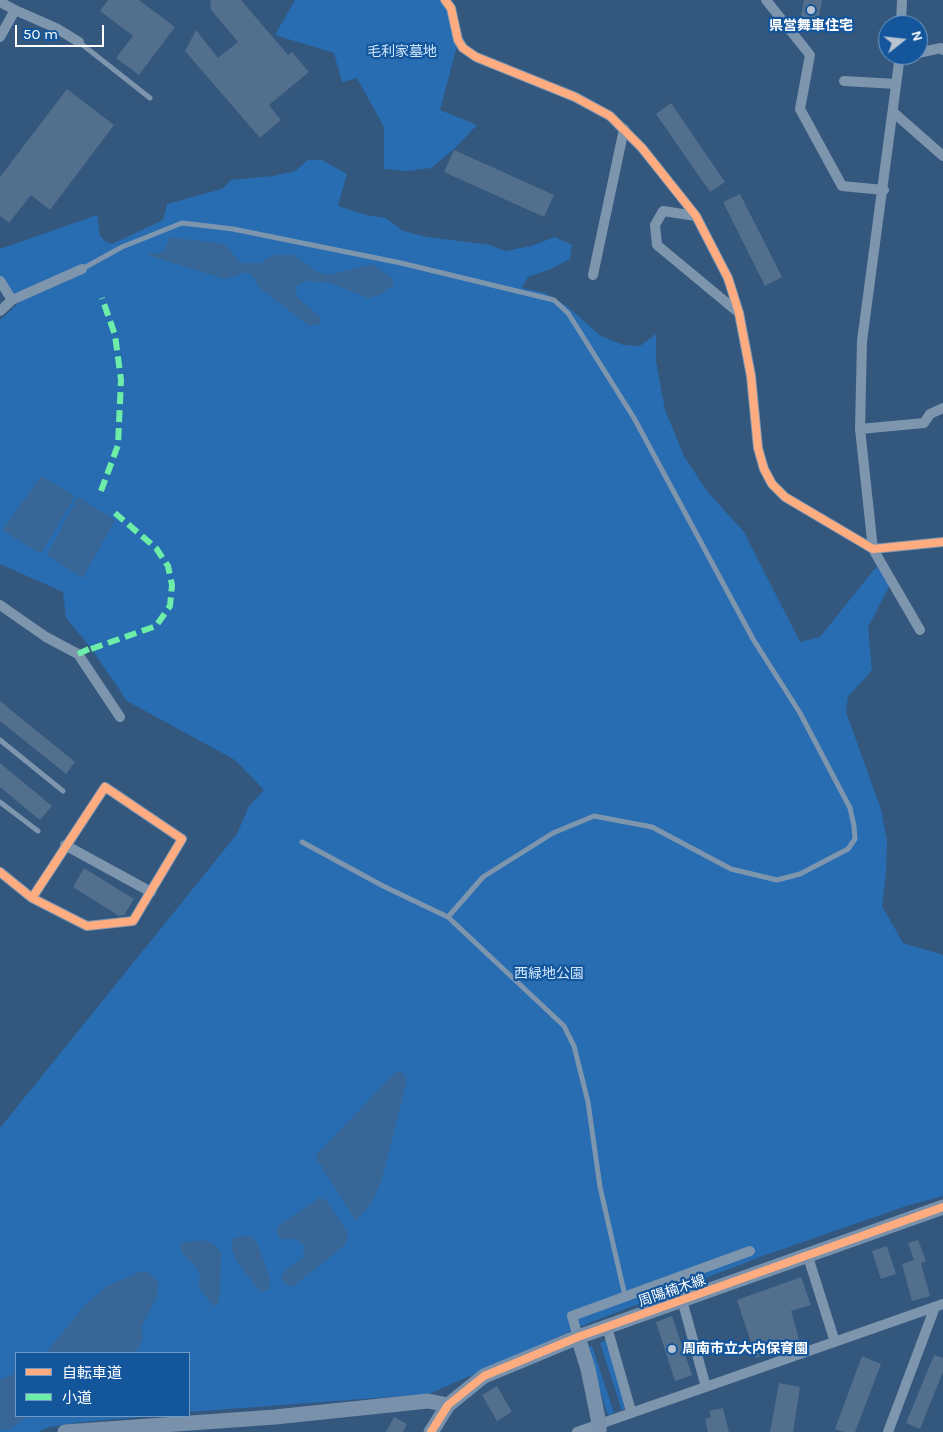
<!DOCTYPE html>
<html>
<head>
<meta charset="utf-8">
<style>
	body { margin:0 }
	#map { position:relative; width:943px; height:1432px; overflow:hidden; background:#33577d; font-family:Karla,"Noto Sans JP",sans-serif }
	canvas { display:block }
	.legend { position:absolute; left:15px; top:1352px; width:175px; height:65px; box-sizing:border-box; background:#14569c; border:1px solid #729ac4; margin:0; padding:6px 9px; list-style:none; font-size:15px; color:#fff }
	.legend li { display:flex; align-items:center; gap:10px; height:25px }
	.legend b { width:25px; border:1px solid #729ac4 }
	.north { position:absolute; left:878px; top:15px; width:50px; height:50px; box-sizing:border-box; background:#14569c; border:1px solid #729ac4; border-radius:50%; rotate:74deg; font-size:14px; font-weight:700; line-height:20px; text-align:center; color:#fff }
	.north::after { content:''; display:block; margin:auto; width:18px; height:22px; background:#b8c4d2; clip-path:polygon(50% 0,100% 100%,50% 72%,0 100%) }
	.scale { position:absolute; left:15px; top:25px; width:89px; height:22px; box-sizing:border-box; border:2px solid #fff; border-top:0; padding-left:6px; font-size:15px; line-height:18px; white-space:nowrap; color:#fff; -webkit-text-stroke:4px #14569c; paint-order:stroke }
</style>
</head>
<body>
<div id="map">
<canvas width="943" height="1432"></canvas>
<ul class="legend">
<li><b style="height:6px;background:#ffac80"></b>自転車道</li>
<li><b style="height:6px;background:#6deda7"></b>小道</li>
</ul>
<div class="north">N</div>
<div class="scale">50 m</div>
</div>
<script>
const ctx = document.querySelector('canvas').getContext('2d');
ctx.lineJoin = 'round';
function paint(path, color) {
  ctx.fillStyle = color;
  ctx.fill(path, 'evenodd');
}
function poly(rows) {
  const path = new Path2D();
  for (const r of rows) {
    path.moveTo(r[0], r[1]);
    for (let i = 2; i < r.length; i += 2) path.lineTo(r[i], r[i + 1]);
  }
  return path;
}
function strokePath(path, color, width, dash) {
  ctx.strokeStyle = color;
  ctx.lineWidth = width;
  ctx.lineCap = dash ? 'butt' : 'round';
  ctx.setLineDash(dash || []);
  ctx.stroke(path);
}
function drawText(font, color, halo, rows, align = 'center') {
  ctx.font = font + ' Karla,"Noto Sans JP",sans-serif';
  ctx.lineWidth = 4.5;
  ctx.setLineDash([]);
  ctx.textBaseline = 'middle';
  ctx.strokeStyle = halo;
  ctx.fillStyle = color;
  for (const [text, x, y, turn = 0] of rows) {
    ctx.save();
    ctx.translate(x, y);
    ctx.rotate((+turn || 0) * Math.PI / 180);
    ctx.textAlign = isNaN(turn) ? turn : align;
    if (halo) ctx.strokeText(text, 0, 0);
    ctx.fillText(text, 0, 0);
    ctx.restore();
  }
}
paint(poly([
	[295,0,439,0,449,12,457,46,440,110,477,125,453,150,431,168,407,171,384,169,384,127,357,78,342,82,334,53,275,35],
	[308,160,322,160,347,174,338,206,366,215,386,218,403,231,427,237,490,245,505,251,531,246,555,237,572,245,570,259,551,269,528,277,522,288,545,293,568,307,601,336,623,345,640,346,656,334,656,361,665,410,684,456,706,490,744,532,800,642,820,637,877,566,890,585,868,627,872,670,848,697,846,712,881,809,887,841,886,873,882,906,903,943,943,955,943,1196,906,1206,760,1257,589,1323,429,1394,189,1412,189,1353,16,1353,16,1416,153,1416,82,1422,49,1427,38,1432,0,1432,0,1128,237,834,249,806,264,790,235,760,127,701,91,648,66,618,63,592,0,564,0,320,20,302,0,276,0,249,97,215,100,236,106,242,112,244,163,220,167,204,222,189,231,180,273,176,295,171],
	[609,1339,630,1407,622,1410,600,1343],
	[592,1346,614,1413,608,1415,586,1348]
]), '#286db2');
paint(poly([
	[169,237,225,244,240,263,262,263,265,259,275,255,293,255,318,272,329,275,373,264,392,278,394,284,382,294,368,298,331,283,306,281,295,287,298,298,320,317,320,324,309,326,260,288,251,274,243,273,225,279,147,255,165,251],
	[41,476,75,496,41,554,2,530],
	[78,497,115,520,83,578,47,555],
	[396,1072,403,1072,407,1080,381,1182,371,1204,356,1221,316,1158,317,1154],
	[319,1198,326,1200,348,1232,346,1244,294,1286,289,1287,281,1279,284,1271,303,1258,304,1246,296,1239,281,1239,277,1235,278,1226],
	[242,1236,250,1236,258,1244,270,1279,269,1290,260,1292,236,1260,231,1247,233,1238],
	[203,1240,214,1244,221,1252,220,1296,218,1304,213,1306,199,1287,200,1276,196,1267,183,1254,179,1245,184,1242],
	[139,1272,149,1272,158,1281,157,1296,142,1326,143,1339,138,1349,132,1353,46,1353,85,1305,107,1286],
	[16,1374,16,1416,27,1416,16,1425,7,1430,0,1429,0,1379]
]), '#386697');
paint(poly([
	[108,0,139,0,175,27,139,75,116,58,133,36,100,11],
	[210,0,241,0,288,55,292,52,309,72,269,105,281,120,260,138,185,51,196,30,218,58,238,42,211,10],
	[804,0,822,0,818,23,800,20],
	[67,89,114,125,50,210,31,195,9,223,0,216,0,177],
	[671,103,725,182,710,192,656,114],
	[454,150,554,195,544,217,444,172],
	[740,194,782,277,765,286,723,202],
	[0,701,75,762,66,774,0,721],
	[0,763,52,806,40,820,0,787],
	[84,868,134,899,124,915,119,916,73,887],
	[918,1240,926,1261,921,1263,930,1296,912,1301,902,1264,914,1260,908,1243],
	[887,1246,896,1274,881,1279,872,1251],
	[801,1277,811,1305,791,1311,801,1346,756,1358,737,1300],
	[672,1316,692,1375,675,1381,656,1322],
	[934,1355,943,1358,943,1372,920,1429,906,1423],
	[862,1356,881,1364,855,1432,844,1432,835,1429],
	[779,1383,800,1387,793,1432,770,1432],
	[497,1386,512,1412,497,1421,482,1395],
	[723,1408,729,1432,708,1432,705,1419,711,1417,709,1411],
	[394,1417,407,1424,403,1432,386,1432]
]), '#526f8d');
strokePath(poly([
	[79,42,150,98],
	[82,269,122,247,182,223,233,229,401,263,554,300,568,313,634,418,753,639,800,713,850,808,854,826,855,839,848,849,800,874,777,880,731,869,652,827,594,816,553,833,483,877,448,917],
	[0,740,63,791],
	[0,802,38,831],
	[302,842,383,886,448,917,564,1026,574,1046,588,1102,600,1187,625,1296]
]), '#7e95ae', 5);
strokePath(poly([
	[445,0,451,8,458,40,463,48,476,57,575,97,610,116,642,148,696,216,728,278,739,313,751,376,758,448,764,469,772,484,785,497,873,549,943,542],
	[766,0,810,55,800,109,842,186,884,190],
	[0,2,15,10,0,37],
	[15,10,56,28,79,42],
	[901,25,902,0],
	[918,53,941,48,943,50],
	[900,55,862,341,860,429,873,549,920,630],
	[844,81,896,84],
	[893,112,943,156],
	[696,216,663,211,655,225,657,245,739,313],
	[593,275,624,129],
	[0,281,12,300],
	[0,311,12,300,82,269],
	[860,429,924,423,930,414,943,408],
	[0,605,46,637,78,654,120,717],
	[65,845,151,892],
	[0,872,32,898,87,926,133,921,182,839,105,787,32,898],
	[808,1257,835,1342],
	[682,1300,706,1387],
	[607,1327,631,1411],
	[578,1337,572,1316,750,1251],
	[577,1432,943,1304],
	[888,1432,935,1307]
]), '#7e95ae', 10);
strokePath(poly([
	[578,1337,588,1369,599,1423,599,1432],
	[65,1432,275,1417,428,1401,448,1405],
	[431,1432,448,1405,484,1376,578,1337,943,1207]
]), '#7991ab', 15);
strokePath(poly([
	[101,491,118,445,121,380,115,335,102,298],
	[91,649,156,626,170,606,172,585,168,566,156,548,115,513],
	[78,654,91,648]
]), '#6deda7', 6, [12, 6]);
strokePath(poly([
	[445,0,451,8,458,40,463,48,476,57,575,97,610,116,642,148,696,216,728,278,739,313,751,376,758,448,764,469,772,484,785,497,873,549,943,542],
	[0,872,32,898,87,926,133,921,182,839,105,787,32,898],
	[431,1432,448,1405,484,1376,578,1337,943,1207]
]), '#ffac80', 8);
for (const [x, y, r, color] of [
	[811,10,5,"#b8c4d2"],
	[672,1349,5,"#b8c4d2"]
]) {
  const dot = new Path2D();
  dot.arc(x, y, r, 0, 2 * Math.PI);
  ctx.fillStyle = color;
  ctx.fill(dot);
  strokePath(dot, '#14569c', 2);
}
drawText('bold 14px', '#fff', '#14569c', [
	["県営舞車住宅",811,26],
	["周南市立大内保育園",682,1349,"left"]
]);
drawText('14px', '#d1e7fd', '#14569c', [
	["毛利家墓地",402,52],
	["西緑地公園",549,974]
]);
drawText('14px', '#fff', '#14569c', [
	["周陽楠木線",672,1291,-19]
]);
</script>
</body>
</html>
